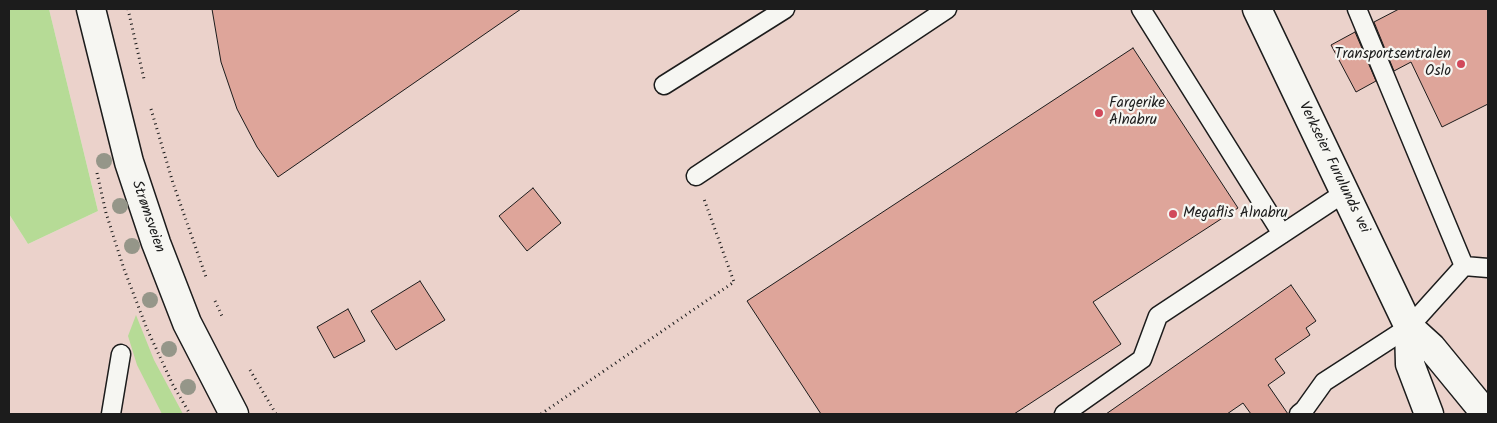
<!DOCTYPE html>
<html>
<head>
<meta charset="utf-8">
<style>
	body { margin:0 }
	#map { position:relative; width:1497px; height:423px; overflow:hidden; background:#f1e6e0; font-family:Kalam,sans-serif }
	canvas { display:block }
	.frame { position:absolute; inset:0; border:10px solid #1c1c1c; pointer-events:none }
</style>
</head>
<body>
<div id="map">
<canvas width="1497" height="423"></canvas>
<div class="frame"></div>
</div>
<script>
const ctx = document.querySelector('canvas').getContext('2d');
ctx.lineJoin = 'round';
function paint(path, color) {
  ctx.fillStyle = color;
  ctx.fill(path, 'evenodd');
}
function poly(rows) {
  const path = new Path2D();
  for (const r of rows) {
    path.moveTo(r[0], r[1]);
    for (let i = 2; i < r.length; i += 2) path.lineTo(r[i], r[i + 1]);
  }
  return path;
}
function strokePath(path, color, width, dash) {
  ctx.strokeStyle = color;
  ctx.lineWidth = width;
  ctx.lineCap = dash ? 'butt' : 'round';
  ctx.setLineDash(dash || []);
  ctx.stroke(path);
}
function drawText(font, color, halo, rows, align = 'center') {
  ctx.font = font + ' Kalam,sans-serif';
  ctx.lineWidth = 4.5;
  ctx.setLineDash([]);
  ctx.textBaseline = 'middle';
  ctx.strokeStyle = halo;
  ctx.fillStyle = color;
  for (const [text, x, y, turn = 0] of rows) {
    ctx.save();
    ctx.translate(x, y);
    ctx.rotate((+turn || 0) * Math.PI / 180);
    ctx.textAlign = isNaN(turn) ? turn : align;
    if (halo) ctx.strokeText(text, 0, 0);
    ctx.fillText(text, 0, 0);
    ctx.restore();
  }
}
paint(poly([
	[49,9,1488,9,1488,414,9,414,9,214,28,244,98,211]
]), '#ebd2cb');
paint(poly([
	[9,9,49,9,98,211,28,244,9,214],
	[136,315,154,360,183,414,162,414,137,365,128,336]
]), '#b6db96');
const building = poly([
	[212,9,521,9,278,177,257,147,237,109,221,62,212,9],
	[1399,9,1488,9,1488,104,1442,127,1411,62,1394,71,1374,22,1399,9],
	[1355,32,1376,81,1356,92,1331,45,1355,32],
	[1133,48,1238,208,1093,302,1121,344,1014,414,821,414,747,301,1133,48],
	[533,188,561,223,527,251,499,216,533,188],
	[420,281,445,320,396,350,371,311,420,281],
	[1291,285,1316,321,1306,328,1310,335,1275,359,1285,373,1268,385,1288,414,1251,414,1243,403,1227,414,1106,414,1291,285],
	[348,309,365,341,334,358,317,327,348,309]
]);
paint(building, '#dea59a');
strokePath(building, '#1c1c1c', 1);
const lane = poly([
	[1141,9,1282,234],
	[664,85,785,9],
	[696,176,947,9],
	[1464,266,1488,268],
	[111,414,121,354],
	[1064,414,1142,359,1158,316,1344,193],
	[1299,414,1304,410,1324,382,1409,327,1464,266,1357,9]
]);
const street = poly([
	[1257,9,1409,327,1431,347,1486,414],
	[1409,327,1410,364,1429,414]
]);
const secondary = poly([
	[91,9,129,162,156,243,187,323,234,414]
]);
strokePath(lane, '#1c1c1c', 21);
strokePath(street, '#1c1c1c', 31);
strokePath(secondary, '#1c1c1c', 31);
strokePath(poly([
	[128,9,144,79],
	[151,109,173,183,206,277],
	[97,173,106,213,124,269,147,329,173,385,190,414],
	[215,301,222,316],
	[250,370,276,414],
	[541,414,734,282,704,199]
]), '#1c1c1c', 3, [1, 4]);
strokePath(lane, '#f6f6f2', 18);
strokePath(street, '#f6f6f2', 28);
strokePath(secondary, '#f6f6f2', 28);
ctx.fillStyle = '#959689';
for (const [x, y] of [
	[104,161],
	[120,206],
	[132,246],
	[150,300],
	[169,349],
	[188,387]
]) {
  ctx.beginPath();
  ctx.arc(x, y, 8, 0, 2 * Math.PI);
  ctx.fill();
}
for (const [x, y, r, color] of [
	[1461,64,5,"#d1495b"],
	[1099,113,5,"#d1495b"],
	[1173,214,5,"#d1495b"]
]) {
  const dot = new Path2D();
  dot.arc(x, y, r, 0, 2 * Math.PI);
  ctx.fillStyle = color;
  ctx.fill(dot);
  strokePath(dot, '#f6f6f2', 2);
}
drawText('15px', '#1c1c1c', '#f6f6f2', [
	["Transportsentralen",1451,55,"right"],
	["Oslo",1451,72,"right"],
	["Fargerike",1109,104],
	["Alnabru",1109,121],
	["Megaflis Alnabru",1183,214]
], 'left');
drawText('15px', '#1c1c1c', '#f6f6f2', [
	["Verkseier Furulunds vei",1333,168,64],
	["Strømsveien",147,217,71]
]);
</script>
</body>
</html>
